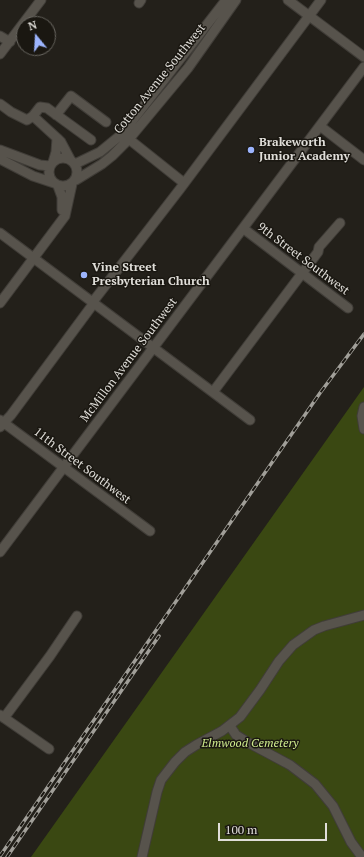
<!DOCTYPE html>
<html>
<head>
<meta charset="utf-8">
<style>
	body { margin:0 }
	#map { position:relative; width:364px; height:857px; overflow:hidden; background:#23201a; font-family:"PT Serif",serif }
	canvas { display:block }
	.north { position:absolute; left:16px; top:16px; width:40px; height:40px; box-sizing:border-box; background:#1a1711; border:1px solid #696761; border-radius:50%; rotate:342deg; font-size:11px; font-weight:700; line-height:16px; text-align:center; color:#e0ded9 }
	.north::after { content:''; display:block; margin:auto; width:14px; height:18px; background:#9cb4fd; clip-path:polygon(50% 0,100% 100%,50% 72%,0 100%) }
	.scale { position:absolute; left:218px; top:823px; width:109px; height:18px; box-sizing:border-box; border:2px solid #e0ded9; border-top:0; padding-left:5px; font-size:12px; line-height:14px; white-space:nowrap; color:#e0ded9; -webkit-text-stroke:3px #1a1711; paint-order:stroke }
</style>
</head>
<body>
<div id="map">
<canvas width="364" height="857"></canvas>
<div class="north">N</div>
<div class="scale">100 m</div>
</div>
<script>
const ctx = document.querySelector('canvas').getContext('2d');
ctx.lineJoin = 'round';
function paint(path, color) {
  ctx.fillStyle = color;
  ctx.fill(path, 'evenodd');
}
function poly(rows) {
  const path = new Path2D();
  for (const r of rows) {
    if (r.length === 3) {
      path.moveTo(r[0] + r[2], r[1]);
      path.arc(r[0], r[1], r[2], 0, 2 * Math.PI);
      continue;
    }
    path.moveTo(r[0], r[1]);
    for (let i = 2; i < r.length; i += 2) path.lineTo(r[i], r[i + 1]);
  }
  return path;
}
function strokePath(path, color, width, dash) {
  ctx.strokeStyle = color;
  ctx.lineWidth = width;
  ctx.lineCap = dash ? 'butt' : 'round';
  ctx.setLineDash(dash || []);
  ctx.stroke(path);
}
function drawText(font, color, halo, rows, align = 'center') {
  ctx.font = font + ' "PT Serif",serif';
  ctx.lineWidth = 3;
  ctx.setLineDash([]);
  ctx.textBaseline = 'middle';
  ctx.strokeStyle = halo;
  ctx.fillStyle = color;
  for (const [text, x, y, turn = 0] of rows) {
    ctx.save();
    ctx.translate(x, y);
    ctx.rotate((+turn || 0) * Math.PI / 180);
    ctx.textAlign = isNaN(turn) ? turn : align;
    if (halo) ctx.strokeText(text, 0, 0);
    ctx.fillText(text, 0, 0);
    ctx.restore();
  }
}
paint(poly([
	[364,387,364,857,31,857]
]), '#3a4812');
const minor = poly([
	[288,0,364,57],
	[139,3,141,0],
	[0,36,10,42],
	[0,54,41,0],
	[0,104,11,112,27,120,33,116,57,138],
	[56,115,71,96,106,122],
	[33,116,40,107,47,108,91,140],
	[320,126,364,160],
	[125,136,184,183],
	[0,150,40,165,50,166],
	[63,172,14],
	[0,159,33,176,54,183],
	[53,162,56,152,57,138,61,142,70,159],
	[75,164,100,152,122,134,226,0],
	[76,180,102,164,112,156,129,139,188,68,236,0],
	[58,186,62,197,62,210],
	[244,229,348,308],
	[0,233,250,420],
	[0,303,65,216,72,184],
	[213,392,318,252,319,247,340,223],
	[364,407,362,416,364,429],
	[0,420,150,531],
	[0,427,11,415,91,307,95,299,180,189,321,0],
	[0,552,364,67],
	[0,715,49,749],
	[4,718,50,656,77,616],
	[230,726,236,735,247,742,290,765,315,784,333,806,351,842,362,857],
	[142,857,157,792,161,780,175,762,185,752,196,745,222,731,240,717,260,690,279,661,293,645,314,630,324,626,364,615]
]);
strokePath(minor, '#403d38', 11);
strokePath(minor, '#57534c', 9);
const rail = poly([
	[0,856,320,393,364,334],
	[7,857,159,636]
]);
strokePath(rail, '#a19f99', 3.5);
strokePath(rail, '#1a1711', 2, [6]);
for (const [x, y, r, color] of [
	[251,150,4,"#9cb4fd"],
	[84,275,4,"#9cb4fd"]
]) {
  const dot = new Path2D();
  dot.arc(x, y, r, 0, 2 * Math.PI);
  ctx.fillStyle = color;
  ctx.fill(dot);
  strokePath(dot, '#1a1711', 1.5);
}
drawText('12px', '#e0ded9', '#1a1711', [
	["Cotton Avenue Southwest",160,79,-51],
	["9th Street Southwest",303,259,37],
	["McMillon Avenue Southwest",129,360,-53],
	["11th Street Southwest",82,466,37]
]);
drawText('bold 12px', '#e0ded9', '#1a1711', [
	["Brakeworth",259,143],
	["Junior Academy",259,157],
	["Vine Street",92,268],
	["Presbyterian Church",92,282]
], 'left');
drawText('italic 12px', '#cfec8e', '#1a1711', [
	["Elmwood Cemetery",250,744]
]);
</script>
</body>
</html>
